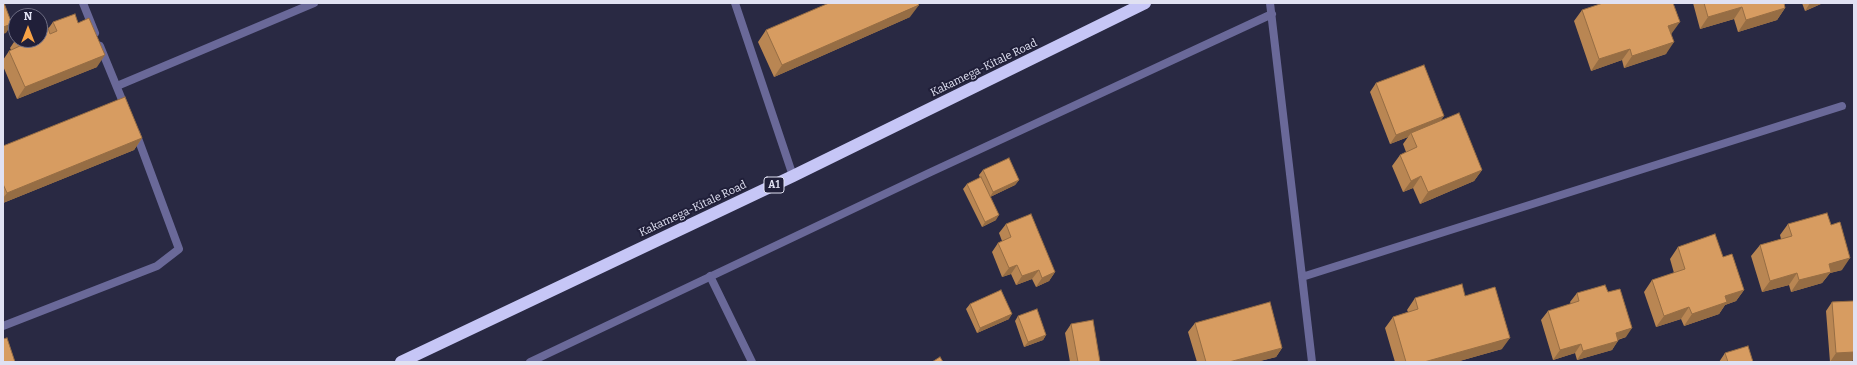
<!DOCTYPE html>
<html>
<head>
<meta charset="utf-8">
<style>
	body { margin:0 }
	#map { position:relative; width:1857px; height:365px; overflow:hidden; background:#292943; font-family:Bitter,serif }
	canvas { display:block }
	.frame { position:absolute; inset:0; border:4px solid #e0e1f2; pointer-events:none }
	.north { position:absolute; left:8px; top:8px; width:40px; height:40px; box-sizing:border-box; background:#201f39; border:1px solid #6d6d83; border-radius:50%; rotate:0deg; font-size:11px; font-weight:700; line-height:16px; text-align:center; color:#e0e1f2 }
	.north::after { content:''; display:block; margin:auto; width:14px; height:18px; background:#f6a246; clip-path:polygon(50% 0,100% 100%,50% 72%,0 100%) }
</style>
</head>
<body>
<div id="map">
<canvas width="1857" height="365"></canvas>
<div class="frame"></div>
<div class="north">N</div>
</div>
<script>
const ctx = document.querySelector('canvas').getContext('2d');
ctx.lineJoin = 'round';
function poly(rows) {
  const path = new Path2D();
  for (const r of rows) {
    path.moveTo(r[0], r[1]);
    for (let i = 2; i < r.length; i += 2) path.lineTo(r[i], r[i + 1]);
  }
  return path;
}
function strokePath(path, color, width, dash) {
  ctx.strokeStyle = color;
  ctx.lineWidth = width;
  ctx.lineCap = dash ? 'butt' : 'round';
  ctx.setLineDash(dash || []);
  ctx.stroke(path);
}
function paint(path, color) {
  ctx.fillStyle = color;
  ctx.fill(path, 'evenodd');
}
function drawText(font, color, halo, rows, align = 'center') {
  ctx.font = font + ' Bitter,serif';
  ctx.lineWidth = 4;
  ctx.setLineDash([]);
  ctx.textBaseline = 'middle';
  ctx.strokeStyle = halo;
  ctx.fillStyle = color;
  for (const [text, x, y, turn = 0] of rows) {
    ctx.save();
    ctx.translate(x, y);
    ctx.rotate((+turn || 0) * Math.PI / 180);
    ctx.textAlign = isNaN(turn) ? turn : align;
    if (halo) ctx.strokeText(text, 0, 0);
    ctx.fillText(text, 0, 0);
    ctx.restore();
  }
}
strokePath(poly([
	[117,86,314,3],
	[710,276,752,362]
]), '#6a6999', 8);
strokePath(poly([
	[83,3,95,33],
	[735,3,793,176],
	[1270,3,1312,362],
	[100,46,125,107],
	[1302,277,1842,106],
	[3,326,157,266,179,249,136,133],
	[530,362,931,172,1272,14]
]), '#6a6999', 8);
strokePath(poly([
	[401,362,793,176,1145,3]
]), '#c6c6f6', 12);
paint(poly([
	[1693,3,1784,3,1785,8,1777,20,1738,32,1734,19,1700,29],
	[1802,3,1823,3,1805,11],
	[1582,10,1672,33,1671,34,1666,54,1624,68,1622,60,1591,71,1574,21],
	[910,17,774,77,758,42,766,30],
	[53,22,78,23,97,67,17,99,3,66,3,60,9,51,11,50,10,48,16,39,16,40,40,40],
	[1376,83,1441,120,1482,170,1474,181,1420,204,1413,188,1403,192,1392,166,1400,155,1406,152,1403,144,1408,137,1390,144,1370,92],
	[142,138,134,150,3,203,3,146],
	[983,170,1019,180,1015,185,990,197,996,220,982,227,963,189,967,184,980,178,979,175],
	[1006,224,1055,272,1049,281,1036,287,1032,279,1016,285,1011,274,1002,277,992,252,998,243,1002,241,999,233],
	[1788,224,1842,270,1830,273,1822,283,1791,292,1789,285,1762,292,1751,256,1760,245,1781,239,1780,235],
	[1678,247,1723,257,1744,290,1736,301,1725,305,1719,314,1684,326,1681,319,1656,327,1644,292,1652,280,1674,273,1670,259],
	[1608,292,1626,337,1618,340,1612,350,1577,360,1575,353,1553,360,1541,320,1548,311,1571,304,1570,302,1577,293],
	[1465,296,1502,349,1456,362,1395,362,1385,328,1393,317,1408,312,1407,310,1415,298],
	[1854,301,1854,358,1852,361,1830,362,1826,311,1832,302],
	[970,304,1009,319,977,333,966,309],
	[1018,316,1046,335,1043,340,1024,347,1015,321],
	[1195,323,1282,348,1276,357,1256,362,1197,362,1188,332],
	[1071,324,1100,362,1070,362,1065,333],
	[1725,353,1753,362,1719,362]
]), '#b98653');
paint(poly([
	[1810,3,1823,3,1805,11],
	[919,5,910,17,774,77,782,65],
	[1742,7,1734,19,1700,29,1708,17],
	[1785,8,1777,20,1738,32,1746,20],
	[1680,22,1672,33,1660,37,1668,26],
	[12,24,6,33,3,34,3,27],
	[1674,42,1666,54,1624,68,1632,56],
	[1630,49,1622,60,1591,71,1599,59],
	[105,55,97,67,17,99,25,87],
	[1444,116,1438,125,1411,133,1408,137,1390,144,1396,135],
	[142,138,134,150,3,203,3,198,7,193],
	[1482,170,1474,181,1420,204,1428,192],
	[1421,176,1413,188,1403,192,1411,181],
	[1019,180,1015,185,990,197,993,192],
	[999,215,996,220,982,227,985,222],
	[1850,258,1842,270,1830,273,1822,283,1791,292,1799,280,1829,264],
	[1017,265,1011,274,1002,277,1009,268],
	[1039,270,1032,279,1016,285,1022,276],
	[1055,272,1049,281,1036,287,1042,278],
	[1797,273,1789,285,1762,292,1770,281],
	[1744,290,1736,301,1725,305,1719,314,1684,326,1692,314,1725,296],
	[1689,307,1681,319,1656,327,1664,316],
	[1012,314,1009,319,977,333,980,328],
	[1632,328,1626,337,1609,342,1616,333],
	[1046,335,1043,340,1024,347,1028,342],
	[1510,338,1502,349,1456,362,1424,362],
	[1618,341,1612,350,1577,360,1583,351],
	[1581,344,1575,353,1553,360,1560,350],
	[1282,348,1276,357,1256,362,1229,362],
	[1854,352,1854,358,1852,361,1830,362,1836,353]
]), '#966d44');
const building = poly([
	[3,3,4,3,12,24,3,27,3,3],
	[829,3,917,3,919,5,782,65,766,30,829,3],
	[1603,3,1673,3,1680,22,1668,26,1674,42,1632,56,1630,49,1599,59,1582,10,1603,3],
	[1704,3,1784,3,1785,8,1746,20,1742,7,1708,17,1704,3],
	[75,14,78,23,89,18,105,55,25,87,9,51,22,45,20,40,40,40,40,27,47,25,50,34,57,31,53,22,75,14],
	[1424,65,1444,116,1396,135,1376,83,1424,65],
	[125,97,142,138,7,193,3,184,3,146,125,97],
	[1459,113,1482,170,1428,192,1421,176,1411,181,1400,155,1417,147,1411,133,1459,113],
	[1009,158,1019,180,993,192,983,170,1009,158],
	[981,177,999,215,985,222,967,184,981,177],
	[1827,213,1831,225,1840,222,1850,258,1829,264,1831,272,1799,280,1797,273,1770,281,1760,245,1792,236,1788,224,1827,213],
	[1031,214,1055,272,1042,278,1039,270,1022,276,1017,265,1009,268,998,243,1011,237,1006,224,1031,214],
	[1715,234,1723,257,1732,254,1744,290,1725,296,1727,302,1692,314,1689,307,1664,316,1652,280,1685,269,1678,247,1715,234],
	[1462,284,1465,296,1495,287,1510,338,1424,362,1406,362,1393,317,1418,309,1415,298,1462,284],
	[1605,285,1608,292,1620,289,1632,328,1616,333,1618,341,1583,351,1581,344,1560,350,1548,311,1579,301,1577,293,1605,285],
	[1001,290,1012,314,980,328,970,304,1001,290],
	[1854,301,1854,352,1836,353,1832,302,1854,301],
	[1270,302,1282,348,1229,362,1206,362,1195,323,1270,302],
	[1037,309,1046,335,1028,342,1018,316,1037,309],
	[1093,320,1100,362,1078,362,1071,324,1093,320],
	[7,338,15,362,3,362,3,339,7,338],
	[1748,346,1753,362,1728,362,1725,353,1748,346],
	[940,357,943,362,932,362,940,357]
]);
paint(building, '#d79c61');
strokePath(building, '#966d44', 1);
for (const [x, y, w] of [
	[774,185,20]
]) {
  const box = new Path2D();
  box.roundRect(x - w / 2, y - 8, w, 16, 3);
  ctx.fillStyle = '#201f39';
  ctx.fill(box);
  strokePath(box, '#e0e1f2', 1);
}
drawText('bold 10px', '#e0e1f2', null, [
	["A1",774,185]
]);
drawText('11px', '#e0e1f2', '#201f39', [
	["Kakamega-Kitale Road",984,68,-26],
	["Kakamega-Kitale Road",693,209,-25]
]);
</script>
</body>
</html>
